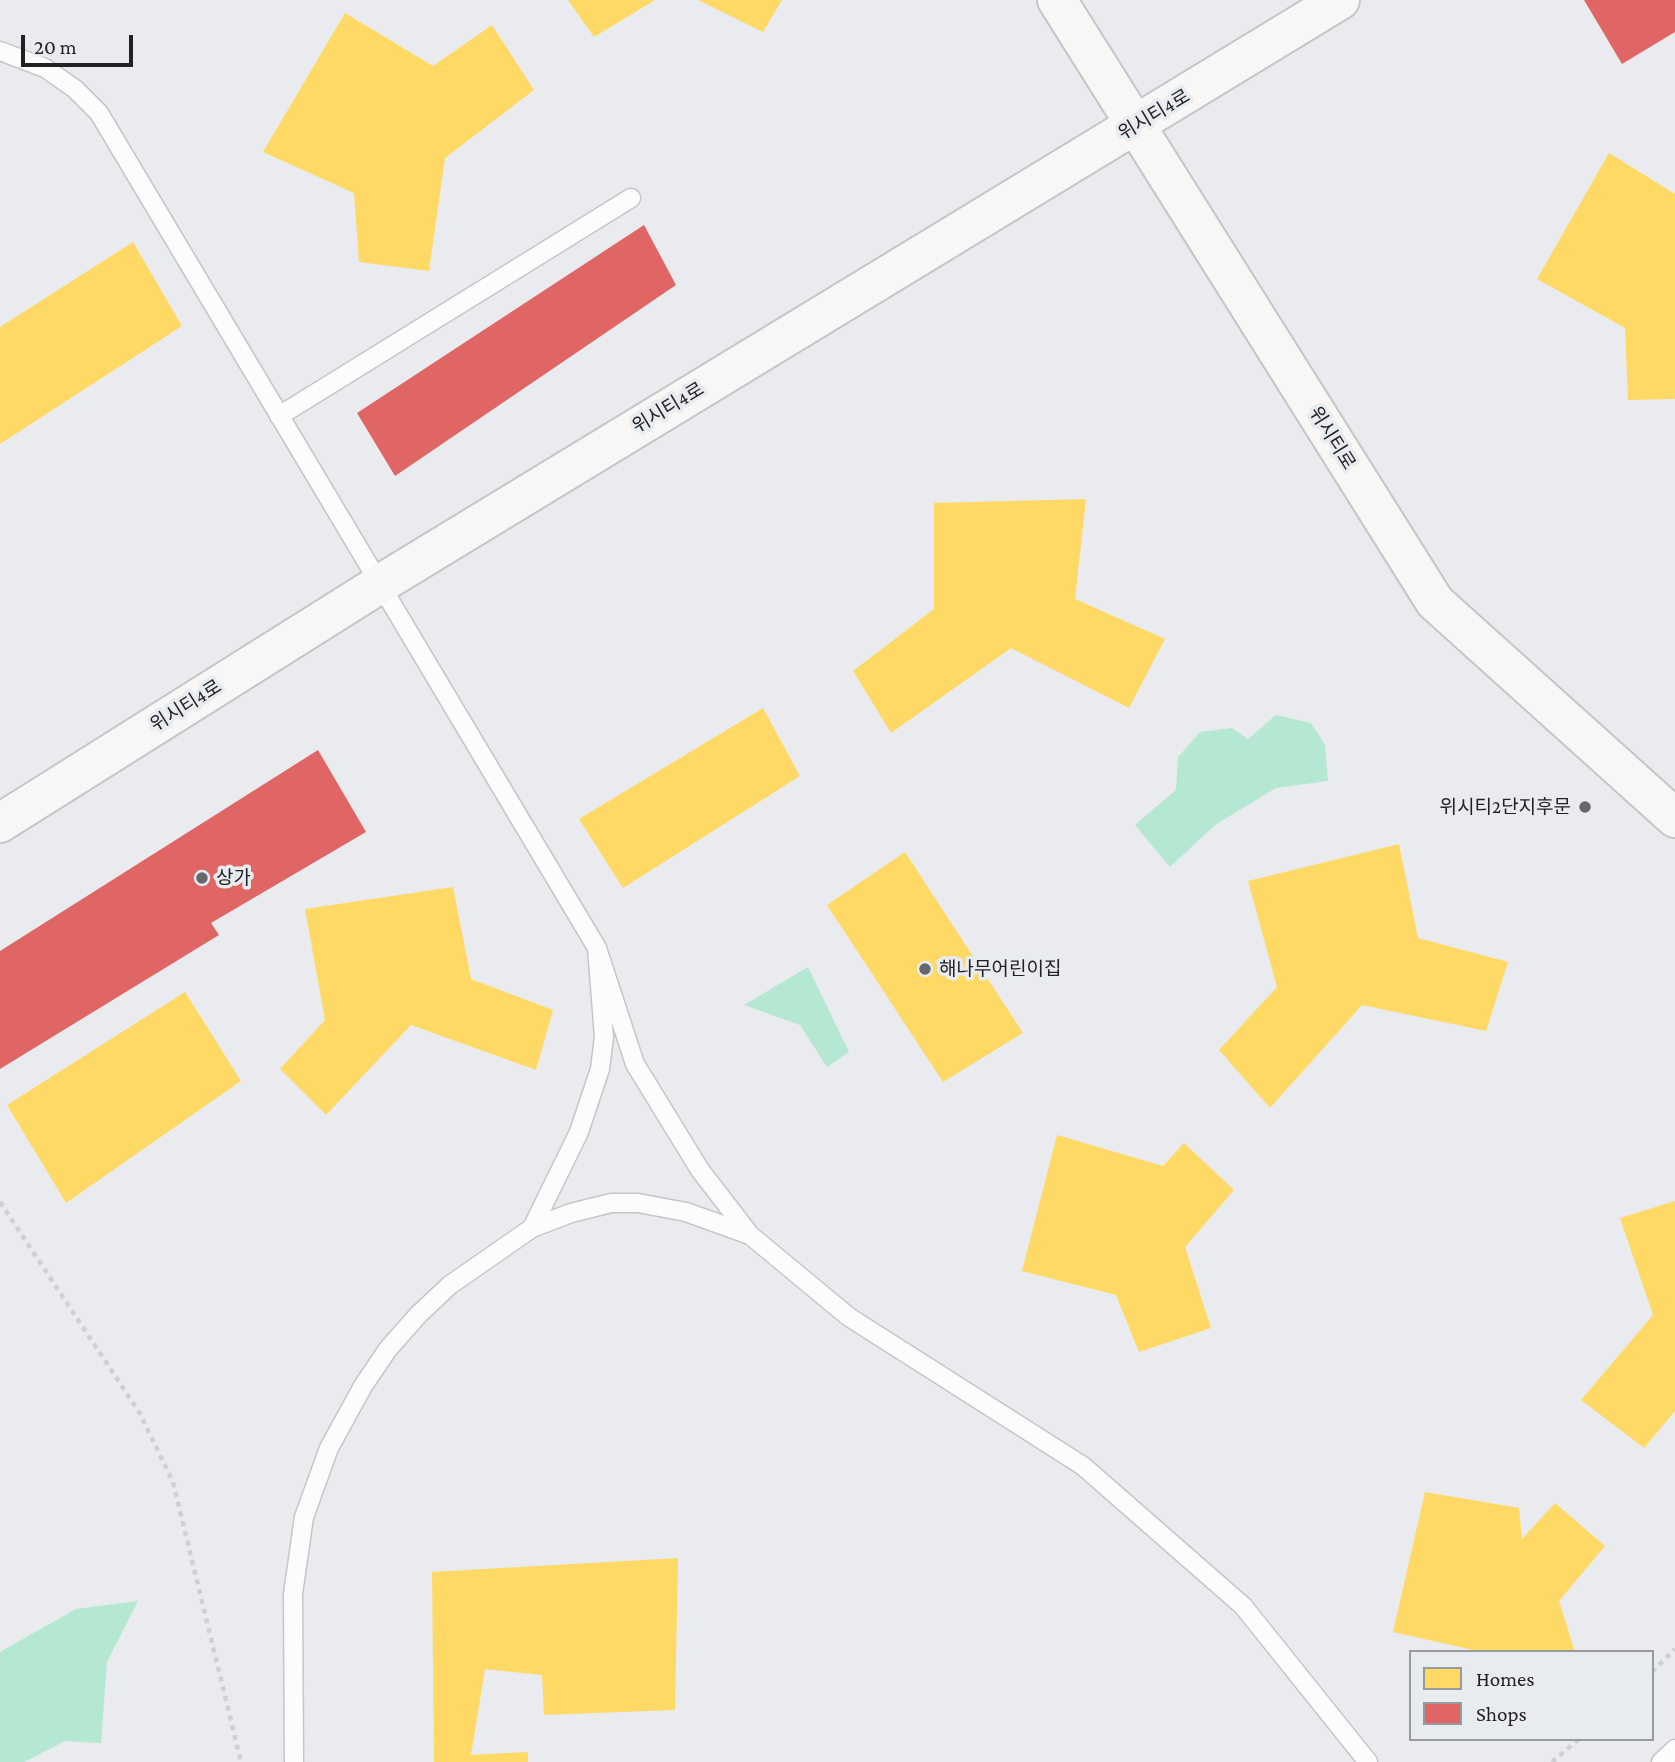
<!DOCTYPE html>
<html>
<head>
<meta charset="utf-8">
<style>
	body { margin:0 }
	#map { position:relative; width:1675px; height:1762px; overflow:hidden; background:#e9ebee; font-family:"Crimson Pro",serif }
	canvas { display:block }
	.legend { position:absolute; left:1409px; top:1650px; width:245px; height:91px; box-sizing:border-box; background:#e8ebef; border:2px solid #989b9e; margin:0; padding:9px 12px; list-style:none; font-size:21px; color:#212224 }
	.legend li { display:flex; align-items:center; gap:14px; height:35px }
	.legend b { width:35px; border:2px solid #989b9e }
	.scale { position:absolute; left:21px; top:35px; width:112px; height:32px; box-sizing:border-box; border:4px solid #212224; border-top:0; padding-left:9px; font-size:21px; line-height:24px; white-space:nowrap; color:#212224; -webkit-text-stroke:5px #e8ebef; paint-order:stroke }
</style>
</head>
<body>
<div id="map">
<canvas width="1675" height="1762"></canvas>
<ul class="legend">
<li><b style="height:19px;background:#ffd966"></b>Homes</li>
<li><b style="height:19px;background:#e06666"></b>Shops</li>
</ul>
<div class="scale">20 m</div>
</div>
<script>
const ctx = document.querySelector('canvas').getContext('2d');
ctx.lineJoin = 'round';
function paint(path, color) {
  ctx.fillStyle = color;
  ctx.fill(path, 'evenodd');
}
function poly(rows) {
  const path = new Path2D();
  for (const r of rows) {
    path.moveTo(r[0], r[1]);
    for (let i = 2; i < r.length; i += 2) path.lineTo(r[i], r[i + 1]);
  }
  return path;
}
function strokePath(path, color, width, dash) {
  ctx.strokeStyle = color;
  ctx.lineWidth = width;
  ctx.lineCap = dash ? 'butt' : 'round';
  ctx.setLineDash(dash || []);
  ctx.stroke(path);
}
function drawText(font, color, halo, rows, align = 'center') {
  ctx.font = font + ' "Crimson Pro","Noto Sans KR",serif';
  ctx.lineWidth = 7;
  ctx.setLineDash([]);
  ctx.textBaseline = 'middle';
  ctx.strokeStyle = halo;
  ctx.fillStyle = color;
  for (const [text, x, y, turn = 0] of rows) {
    ctx.save();
    ctx.translate(x, y);
    ctx.rotate((+turn || 0) * Math.PI / 180);
    ctx.textAlign = isNaN(turn) ? turn : align;
    if (halo) ctx.strokeText(text, 0, 0);
    ctx.fillText(text, 0, 0);
    ctx.restore();
  }
}
paint(poly([
	[1276,715,1311,723,1325,745,1328,781,1276,788,1215,825,1170,867,1135,825,1176,790,1178,757,1200,732,1232,728,1248,739],
	[808,967,849,1052,827,1067,800,1025,744,1005],
	[138,1601,107,1662,101,1743,65,1741,24,1762,0,1762,0,1652,76,1609]
]), '#b5e8d2');
paint(poly([
	[568,0,655,0,594,37],
	[698,0,782,0,763,32],
	[345,13,433,66,492,25,534,90,445,158,429,271,359,262,354,193,263,152],
	[1609,153,1675,194,1675,399,1628,400,1625,328,1537,279],
	[133,242,182,326,0,444,0,327],
	[1086,499,1075,599,1165,639,1129,708,1011,648,891,733,853,671,934,609,934,503],
	[763,708,800,776,623,888,579,819],
	[1399,844,1418,938,1508,962,1486,1031,1362,1005,1270,1108,1219,1050,1277,987,1248,881],
	[905,852,1023,1033,943,1082,827,905],
	[453,887,471,979,553,1010,536,1070,411,1025,326,1115,280,1069,325,1020,305,909],
	[185,992,241,1081,66,1203,7,1105],
	[1057,1135,1163,1166,1184,1143,1234,1190,1185,1247,1211,1328,1139,1352,1116,1295,1022,1271],
	[1675,1201,1675,1411,1644,1448,1581,1400,1653,1315,1620,1218],
	[1425,1492,1519,1508,1522,1539,1555,1503,1605,1546,1559,1601,1575,1652,1482,1652,1393,1632],
	[678,1558,675,1710,544,1715,542,1675,485,1669,471,1755,528,1752,528,1762,434,1762,432,1572]
]), '#ffd966');
paint(poly([
	[1584,0,1675,0,1675,32,1622,64],
	[644,225,676,285,395,476,357,413],
	[318,750,366,832,211,923,219,935,0,1069,0,951]
]), '#e06666');
const lane = poly([
	[0,51,45,68,75,89,99,113,597,948,635,1064,700,1170,750,1235,686,1212,638,1203,611,1203,571,1213,532,1228,579,1132,600,1069,604,1037,597,948],
	[279,416,631,198],
	[750,1235,849,1317,1083,1466,1243,1606,1368,1762],
	[294,1762,293,1594,304,1517,329,1448,363,1386,388,1349,419,1314,450,1285,532,1228],
	[1661,1762,1675,1749]
]);
const secondary = poly([
	[1057,0,1435,602,1675,818],
	[0,823,380,584,1340,0]
]);
strokePath(lane, '#c6c6c8', 21);
strokePath(secondary, '#c6c6c8', 42);
strokePath(poly([
	[0,1202,139,1412,173,1482,241,1762],
	[1652,1672,1675,1649],
	[1552,1762,1579,1739]
]), '#d0d0d1', 4.5, [5, 5]);
strokePath(lane, '#fcfcfc', 18);
strokePath(secondary, '#f9f7f6', 38);
for (const [x, y, r, color] of [
	[1585,807,7,"#67686b"],
	[202,878,7,"#67686b"],
	[925,969,7,"#67686b"]
]) {
  const dot = new Path2D();
  dot.arc(x, y, r, 0, 2 * Math.PI);
  ctx.fillStyle = color;
  ctx.fill(dot);
  strokePath(dot, '#e8ebef', 2.5);
}
drawText('19px', '#212224', '#e8ebef', [
	["위시티4로",1154,115,-31],
	["위시티4로",668,408,-31],
	["위시티로",1332,438,58],
	["위시티4로",186,706,-32]
]);
drawText('19px', '#212224', '#e8ebef', [
	["위시티2단지후문",1571,807,"right"],
	["상가",216,878],
	["해나무어린이집",939,969]
], 'left');
</script>
</body>
</html>
